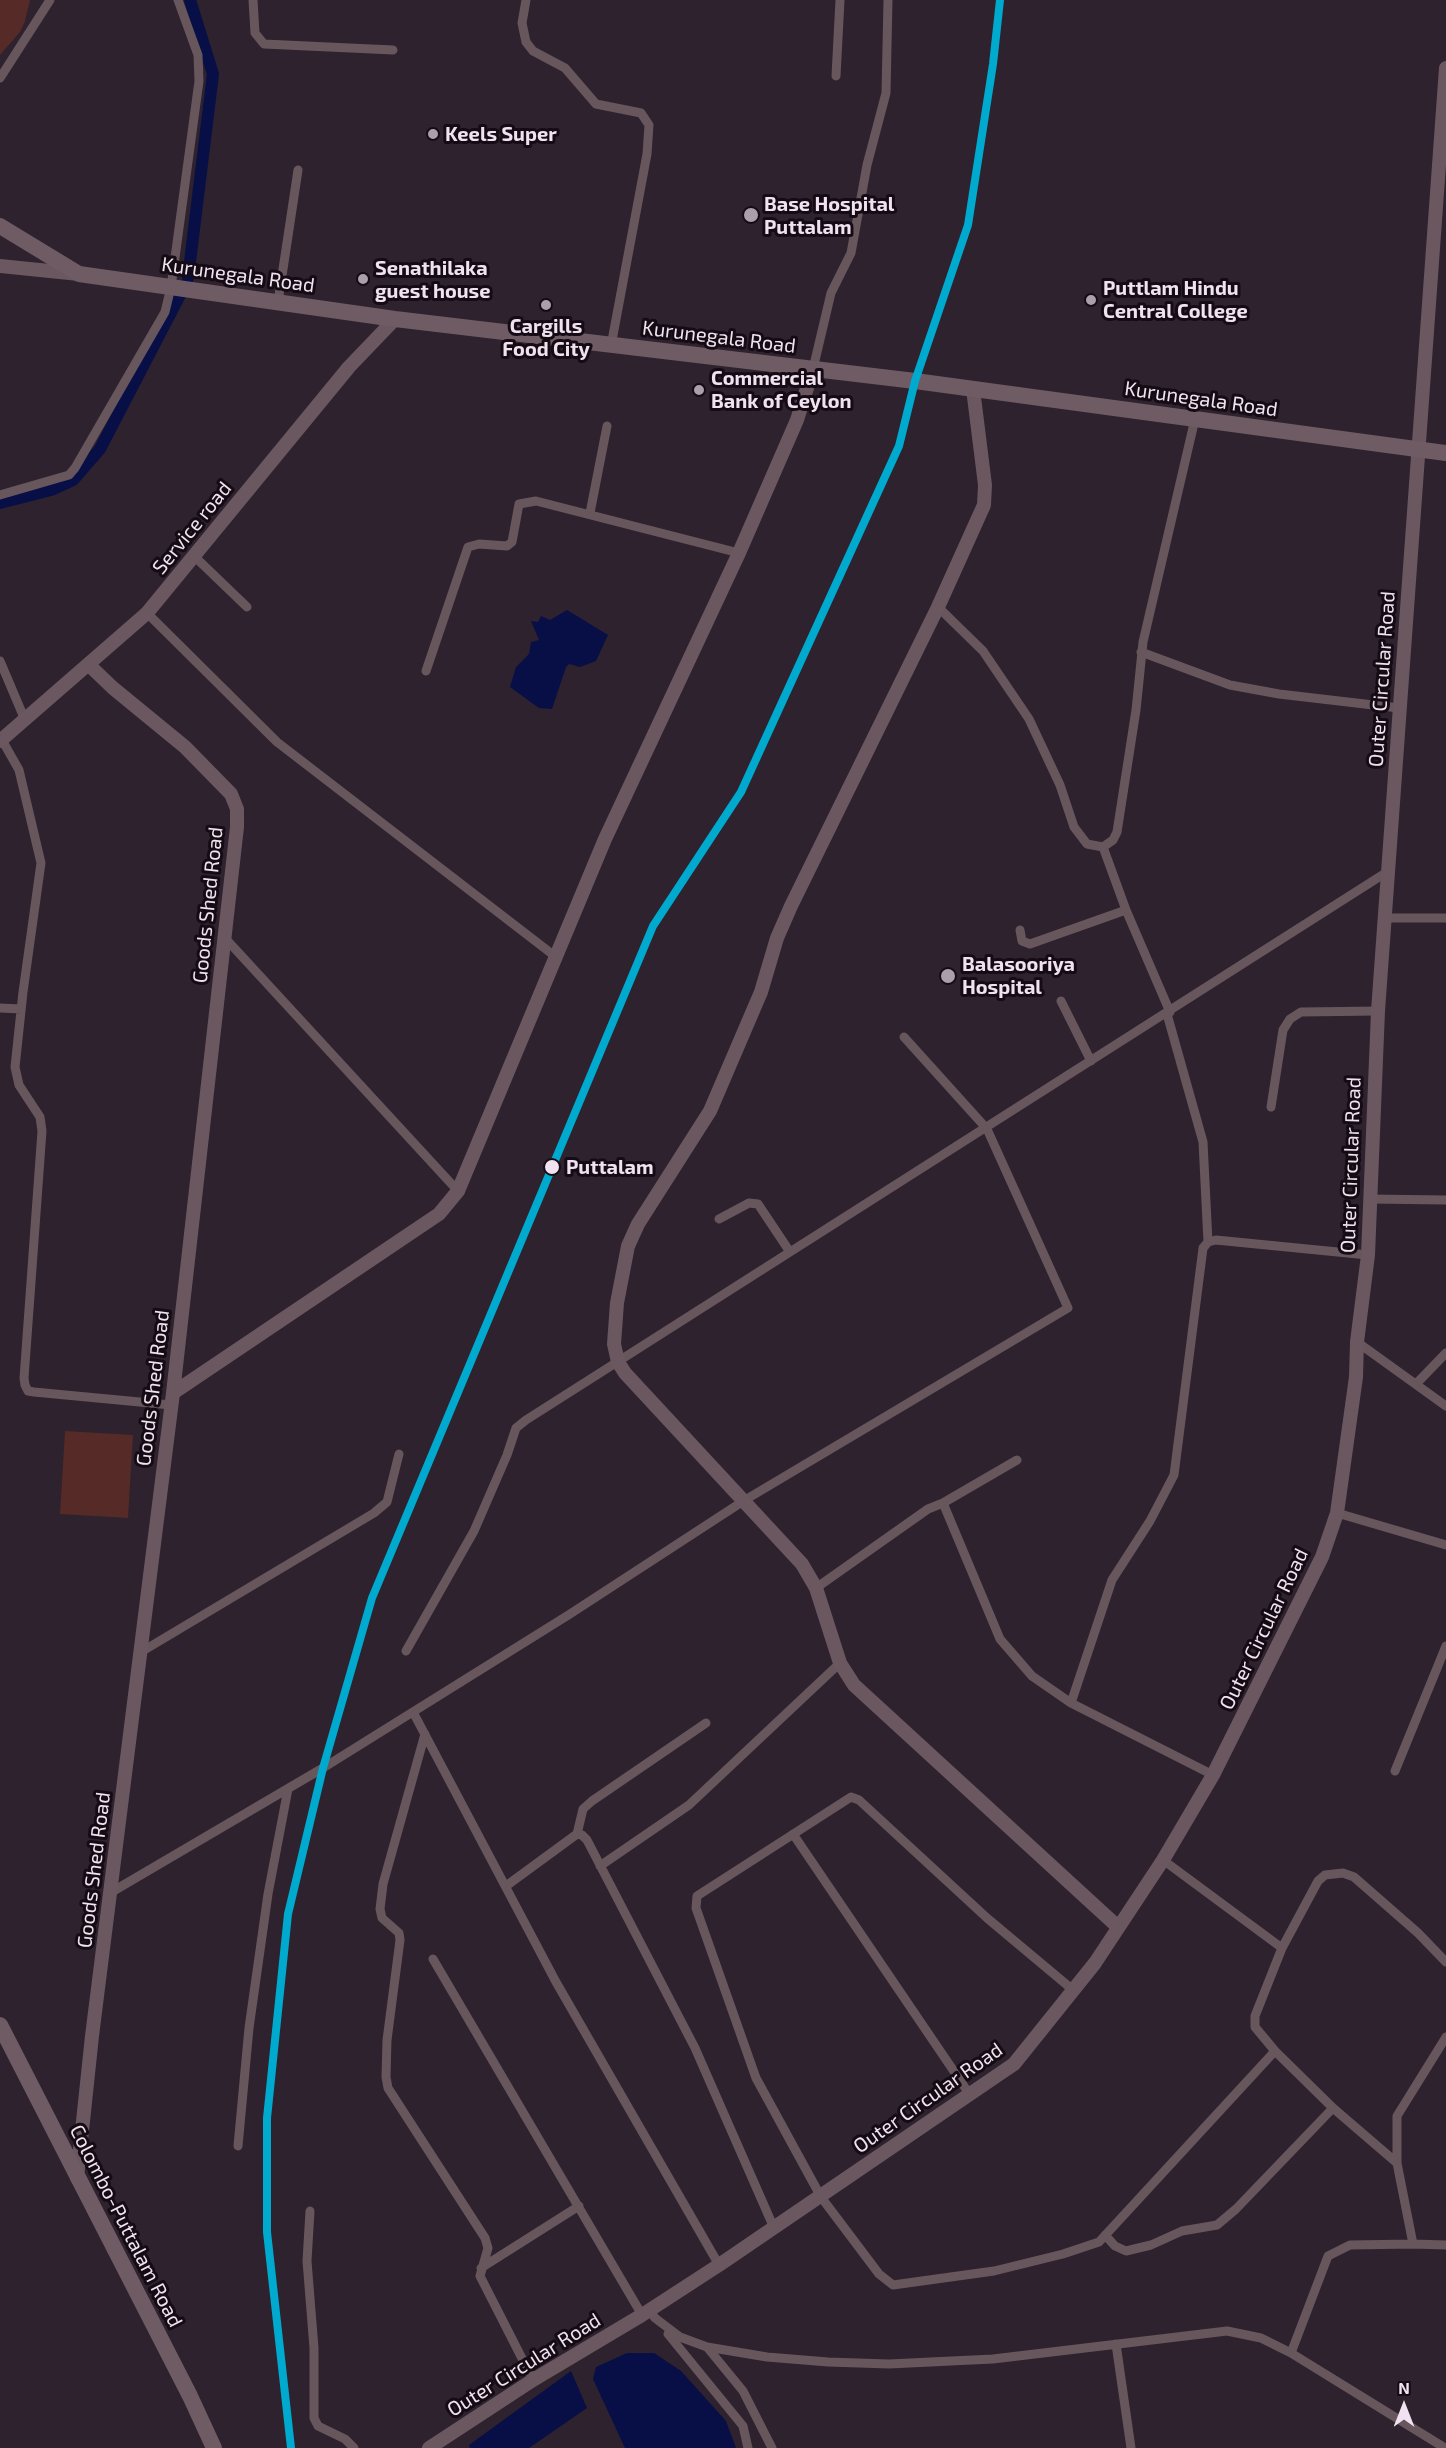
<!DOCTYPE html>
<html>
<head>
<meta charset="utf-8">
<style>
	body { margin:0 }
	#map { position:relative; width:1446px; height:2448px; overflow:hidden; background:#2d222d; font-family:"Exo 2",sans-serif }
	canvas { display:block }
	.north { position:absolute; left:1374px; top:2376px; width:60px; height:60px; -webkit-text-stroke:4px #150b14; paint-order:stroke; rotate:0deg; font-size:16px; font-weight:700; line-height:24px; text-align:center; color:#f0e2f0 }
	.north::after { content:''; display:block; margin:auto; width:21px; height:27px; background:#f0e2f0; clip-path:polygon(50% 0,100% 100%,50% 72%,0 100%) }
</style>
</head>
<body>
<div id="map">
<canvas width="1446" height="2448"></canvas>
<div class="north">N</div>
</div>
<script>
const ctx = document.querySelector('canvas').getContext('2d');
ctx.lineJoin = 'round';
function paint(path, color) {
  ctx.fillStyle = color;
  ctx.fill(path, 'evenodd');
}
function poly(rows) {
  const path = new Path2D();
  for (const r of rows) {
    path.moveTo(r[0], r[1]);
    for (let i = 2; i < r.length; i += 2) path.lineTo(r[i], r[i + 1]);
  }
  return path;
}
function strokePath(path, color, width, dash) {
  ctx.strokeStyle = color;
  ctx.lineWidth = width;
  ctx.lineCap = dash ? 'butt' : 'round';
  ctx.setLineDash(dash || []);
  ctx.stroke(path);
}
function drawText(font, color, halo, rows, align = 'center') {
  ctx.font = font + ' "Exo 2",sans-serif';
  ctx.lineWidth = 6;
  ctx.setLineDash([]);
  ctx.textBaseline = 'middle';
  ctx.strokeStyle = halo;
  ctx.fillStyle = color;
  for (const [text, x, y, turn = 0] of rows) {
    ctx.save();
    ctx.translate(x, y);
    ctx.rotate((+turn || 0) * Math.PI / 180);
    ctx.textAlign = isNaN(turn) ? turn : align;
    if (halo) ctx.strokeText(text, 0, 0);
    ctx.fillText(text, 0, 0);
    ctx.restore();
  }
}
paint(poly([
	[0,0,30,0,25,21,20,32,0,55],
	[65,1431,133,1435,128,1518,60,1514]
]), '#562a26');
paint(poly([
	[567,610,608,635,596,661,580,667,569,664,566,667,552,709,539,708,510,687,516,667,529,654,531,642,539,640,531,621,538,622,541,616,550,620],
	[627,2353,654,2353,681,2371,726,2421,736,2448,625,2448,593,2379,596,2367],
	[571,2371,587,2408,529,2448,470,2448,469,2445]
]), '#080f46');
strokePath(poly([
	[188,278,213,74,190,0],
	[0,503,51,490,73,480,100,449,180,295]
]), '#080f46', 12);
strokePath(poly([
	[253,0,255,33,264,44,393,50],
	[526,0,522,23,526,42,533,51,565,68,596,104,641,113,649,125,647,154,611,346],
	[836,76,840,0],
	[0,78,50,0],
	[278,302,298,170],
	[813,369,831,293,851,253,867,165,886,93,888,0],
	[0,495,69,475,75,468,165,312,171,287,199,81,198,55,178,0],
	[590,513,607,426],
	[194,556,247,607],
	[938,607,983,651,1029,719,1060,785,1074,827,1087,844,1103,847],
	[147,613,277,742,556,957],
	[1141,652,1230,685,1279,694,1399,708],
	[0,661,25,720],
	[426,671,468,547,479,544,507,546,512,542,519,504,536,501,739,553],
	[2,740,19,770,41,863,23,992,15,1067,19,1085,40,1117,42,1131,24,1378,25,1385,28,1391,34,1392,171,1405],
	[1384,918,1446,918],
	[1020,930,1022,941,1030,944,1126,910],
	[225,938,458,1191],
	[1061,1001,1091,1061],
	[0,1008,21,1009],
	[1170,1012,1126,910,1103,847,1113,840,1117,832,1136,710,1143,642,1195,419],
	[1167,1014,1203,1142,1208,1242],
	[1271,1107,1283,1030,1290,1019,1301,1012,1378,1011],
	[1369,1199,1446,1200],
	[719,1219,749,1203,758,1204,790,1252],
	[1357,1342,1446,1406],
	[1416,1384,1446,1353],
	[943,1503,1017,1460],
	[1337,1513,1446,1545],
	[816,1588,928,1509,943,1503,1000,1639,1032,1676,1071,1703,1213,1775],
	[406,1651,474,1531,507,1455,516,1428,526,1420,1387,872],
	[141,1652,374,1513,387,1502,399,1454],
	[1071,1703,1112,1580,1150,1521,1174,1475,1203,1248,1208,1242,1216,1240,1368,1255],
	[413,1712,556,1982,719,2265],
	[425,1734,383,1884,380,1909,382,1918,399,1933,400,1940,387,2040,386,2077,388,2088,485,2238,488,2248,480,2276,533,2380],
	[1395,1771,1446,1646],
	[577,1834,583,1809,592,1801,706,1723],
	[793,1834,970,2095],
	[1163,1860,1282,1948,1318,1881,1325,1875,1343,1873,1354,1877,1418,1933,1446,1962],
	[600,1866,689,1805,840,1663],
	[506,1886,577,1834,582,1835,587,1840,695,2048,774,2228],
	[110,1893,323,1768,570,1614,745,1500,1068,1308,987,1129,904,1037],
	[1282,1948,1255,2016,1255,2027,1275,2051,1333,2108],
	[433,1959,642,2315],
	[1073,1990,987,1918,859,1800,851,1797,697,1896,696,1908,756,2078,821,2197,879,2274,893,2285,994,2271,1063,2254,1099,2242,1275,2051],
	[1446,2037,1397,2116,1397,2163,1413,2244,1446,2245],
	[238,2146,249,2028,268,1894,288,1789],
	[310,2211,307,2261,314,2348,314,2418,318,2426,345,2439,354,2448],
	[1105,2235,1115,2246,1126,2251,1151,2245,1182,2231,1217,2225,1236,2209,1333,2108,1397,2163],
	[481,2268,579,2206],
	[649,2310,655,2318,680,2337,707,2347,767,2357,828,2362,889,2364,993,2359,1227,2331,1261,2338,1291,2353,1445,2448],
	[668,2334,743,2426,748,2448],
	[1116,2344,1131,2448],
	[707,2347,743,2391,772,2448],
	[1291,2353,1328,2256,1350,2245,1413,2244]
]), '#68565d', 9);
strokePath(poly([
	[0,266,79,274],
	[973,389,985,485,984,505,938,607,791,906,777,938,761,992,710,1111,638,1224,628,1246,617,1303,614,1344,618,1362,625,1373,802,1564,816,1588,840,1663,854,1685,1118,1927],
	[0,741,147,613,349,367,395,319],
	[173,1393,439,1214,458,1191,605,839,739,553,797,420,813,369],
	[77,2178,92,2036,173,1393,237,827,237,809,231,794,185,747,113,688,89,665],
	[429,2448,533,2380,642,2315,719,2265,1014,2064,1095,1963,1163,1860,1213,1775,1322,1557,1337,1513,1356,1377,1357,1342,1368,1255,1378,1011,1446,68]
]), '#6b5760', 14);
strokePath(poly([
	[0,226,79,274,395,319,915,381,1446,453],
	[0,2025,190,2396,214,2448]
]), '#6f5b64', 16);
strokePath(poly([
	[291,2448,267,2232,267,2118,288,1914,323,1768,372,1598,653,926,741,792,899,446,915,381,968,225,993,64,1000,0]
]), '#00a9ce', 8);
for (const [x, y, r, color] of [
	[433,134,6,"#ac9fac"],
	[751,215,8,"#ac9fac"],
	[363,279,6,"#ac9fac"],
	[1091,300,6,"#ac9fac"],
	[546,305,6,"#ac9fac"],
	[699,390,6,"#ac9fac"],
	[948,976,8,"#ac9fac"],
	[552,1167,8,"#f0e2f0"]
]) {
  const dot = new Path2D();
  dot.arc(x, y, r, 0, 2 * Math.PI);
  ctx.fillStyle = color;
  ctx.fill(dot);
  strokePath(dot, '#150b14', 2);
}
drawText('bold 20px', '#f0e2f0', '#150b14', [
	["Keels Super",445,134],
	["Base Hospital",764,204],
	["Puttalam",764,227],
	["Senathilaka",375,268],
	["guest house",375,291],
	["Puttlam Hindu",1103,288],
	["Central College",1103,311],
	["Cargills",546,326,"center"],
	["Food City",546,349,"center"],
	["Commercial",711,378],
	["Bank of Ceylon",711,401],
	["Balasooriya",962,964],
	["Hospital",962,987]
], 'left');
drawText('20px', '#f0e2f0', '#150b14', [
	["Kurunegala Road",238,275,8],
	["Kurunegala Road",719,337,7],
	["Kurunegala Road",1201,399,8],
	["Service road",192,528,-51],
	["Outer Circular Road",1382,679,-86],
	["Goods Shed Road",208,905,-84],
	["Outer Circular Road",1351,1165,-88],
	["Goods Shed Road",153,1388,-83],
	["Outer Circular Road",1264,1629,-64],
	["Goods Shed Road",94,1870,-83],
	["Outer Circular Road",928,2098,-35],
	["Colombo-Puttalam Road",126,2226,63],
	["Outer Circular Road",524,2365,-32]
]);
drawText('bold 20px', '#f0e2f0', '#150b14', [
	["Puttalam",566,1167]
], 'left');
</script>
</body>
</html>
